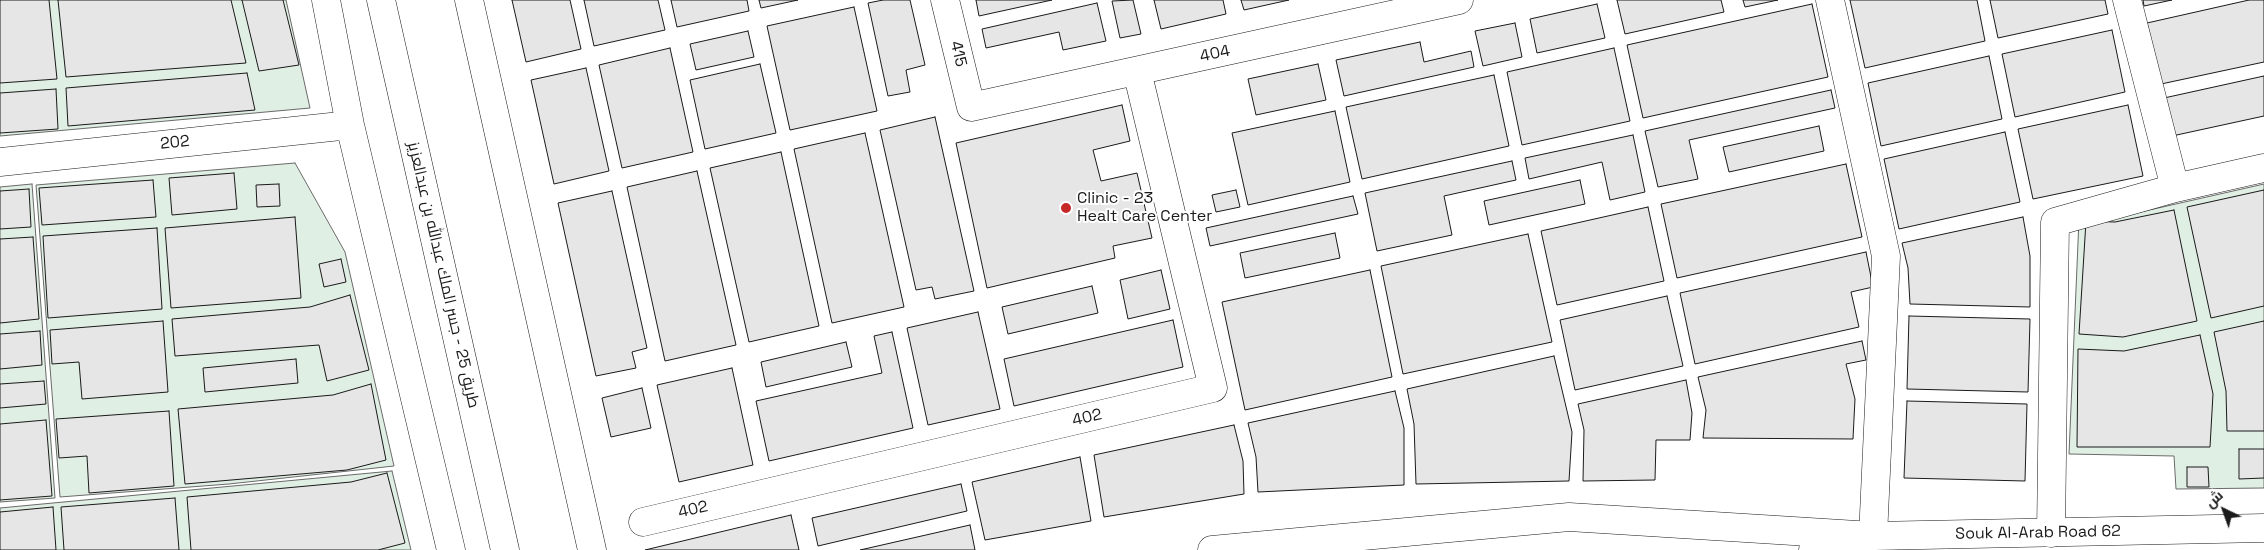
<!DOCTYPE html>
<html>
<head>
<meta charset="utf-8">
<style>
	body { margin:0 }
	#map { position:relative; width:2264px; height:550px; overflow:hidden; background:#fff; font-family:"Space Grotesk",Cairo,sans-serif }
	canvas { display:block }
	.north { position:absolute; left:2199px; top:485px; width:50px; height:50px; -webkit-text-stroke:4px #fff; paint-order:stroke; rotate:318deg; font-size:14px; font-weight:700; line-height:20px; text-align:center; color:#1a1a1a }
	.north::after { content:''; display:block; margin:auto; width:18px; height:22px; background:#1a1a1a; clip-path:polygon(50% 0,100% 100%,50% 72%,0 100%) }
</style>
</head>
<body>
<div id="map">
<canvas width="2264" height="550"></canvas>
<div class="north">ش</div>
</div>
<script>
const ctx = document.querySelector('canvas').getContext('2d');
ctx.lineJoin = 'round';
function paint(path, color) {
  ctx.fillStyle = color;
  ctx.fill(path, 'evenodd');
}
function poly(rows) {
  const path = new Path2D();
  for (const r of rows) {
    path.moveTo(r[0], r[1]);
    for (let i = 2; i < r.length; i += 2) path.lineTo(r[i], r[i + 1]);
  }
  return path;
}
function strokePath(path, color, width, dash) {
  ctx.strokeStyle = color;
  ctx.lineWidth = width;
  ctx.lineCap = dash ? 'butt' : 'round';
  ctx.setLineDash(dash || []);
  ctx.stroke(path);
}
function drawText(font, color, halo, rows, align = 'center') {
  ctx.font = font + ' "Space Grotesk",Cairo,sans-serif';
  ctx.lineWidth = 4;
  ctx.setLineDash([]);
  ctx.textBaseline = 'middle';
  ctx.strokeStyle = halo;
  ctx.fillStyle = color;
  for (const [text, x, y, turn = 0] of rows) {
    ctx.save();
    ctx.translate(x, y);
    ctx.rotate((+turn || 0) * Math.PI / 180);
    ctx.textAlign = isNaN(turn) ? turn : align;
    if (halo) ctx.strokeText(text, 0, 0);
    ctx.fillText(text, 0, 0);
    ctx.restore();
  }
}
const green = poly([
	[0,0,286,0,310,108,0,136,0,0],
	[295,163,345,252,394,466,229,484,60,497,36,185,295,163],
	[32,184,55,498,0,502,0,187,32,184],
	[2264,184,2264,488,2176,489,2174,456,2069,454,2079,219,2114,218,2264,184],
	[392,471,411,550,0,550,0,508,392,471]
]);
paint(green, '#e0efe3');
strokePath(green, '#6a6a6a', 1);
const building = poly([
	[0,0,49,0,57,79,0,83,0,0],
	[58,0,231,0,246,63,66,77,58,0],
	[242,0,283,0,299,65,259,71,242,0],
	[512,0,570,0,581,49,526,62,512,0],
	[584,0,658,0,665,30,594,46,584,0],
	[671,0,747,0,749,11,677,27,671,0],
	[759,0,798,0,761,8,759,0],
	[883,0,910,0,925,65,906,70,910,92,888,96,868,3,883,0],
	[976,0,1052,0,979,16,976,0],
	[1133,0,1141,34,1120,38,1112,1,1133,0],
	[1154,0,1223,0,1226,14,1161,29,1154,0],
	[1241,0,1289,0,1244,10,1241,0],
	[1617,0,1721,0,1724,12,1625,34,1617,0],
	[1743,0,1778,0,1745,7,1743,0],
	[1850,0,1977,0,1985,41,1865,68,1850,0],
	[1990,0,2105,0,2108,14,1998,38,1990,0],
	[2143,0,2172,0,2144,6,2143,0],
	[2249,0,2264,0,2264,62,2161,84,2147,23,2249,0],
	[1097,3,1106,41,1063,50,1059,32,986,48,982,29,1097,3],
	[1597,4,1605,38,1537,53,1530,19,1597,4],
	[1812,4,1828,77,1643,118,1627,45,1812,4],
	[854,7,877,111,790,130,767,26,854,7],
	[1515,23,1522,57,1483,66,1475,31,1515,23],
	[2112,30,2125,92,2015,117,2002,54,2112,30],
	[748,31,754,57,696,70,690,44,748,31],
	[1420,42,1424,62,1471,51,1474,67,1344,96,1336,60,1420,42],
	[670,48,693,152,622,168,599,65,670,48],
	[1614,48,1630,121,1522,145,1507,72,1614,48],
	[1989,56,2002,119,1881,146,1868,83,1989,56],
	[760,64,776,133,705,149,690,80,760,64],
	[1318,64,1326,100,1256,115,1248,79,1318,64],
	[586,68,609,171,554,184,531,80,586,68],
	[247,73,255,110,68,126,66,88,247,73],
	[1494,75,1509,146,1362,179,1346,107,1494,75],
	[2264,76,2264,116,2172,136,2164,98,2264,76],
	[56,89,58,129,0,133,0,93,56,89],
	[1831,90,1835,108,1689,140,1698,179,1658,187,1645,131,1831,90],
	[1122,105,1130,141,1093,150,1101,181,1137,173,1152,238,1113,246,1115,258,987,288,956,143,1122,105],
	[2128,105,2143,176,2033,199,2018,129,2128,105],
	[1335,111,1350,182,1248,205,1232,133,1335,111],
	[935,117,974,291,935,299,932,287,916,290,880,130,935,117],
	[1819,126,1824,151,1729,172,1723,147,1819,126],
	[2005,132,2020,202,1899,229,1884,159,2005,132],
	[865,133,904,307,832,323,794,149,865,133],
	[1633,135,1645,192,1610,200,1602,162,1529,179,1525,158,1633,135],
	[781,152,819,326,749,342,710,168,781,152],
	[1512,161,1516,180,1444,196,1452,235,1377,251,1365,193,1512,161],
	[1846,164,1862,237,1677,278,1661,204,1846,164],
	[697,171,736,345,665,361,627,187,697,171],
	[234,173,237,209,172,215,169,178,234,173],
	[153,180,156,217,42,225,39,188,153,180],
	[1580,180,1585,204,1489,225,1484,201,1580,180],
	[279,184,280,206,257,207,256,185,279,184],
	[29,189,31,227,0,229,0,191,29,189],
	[1236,190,1240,207,1216,212,1212,195,1236,190],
	[2264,190,2264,306,2211,318,2187,207,2264,190],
	[612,191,647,348,632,352,636,368,596,376,558,203,612,191],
	[1353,196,1358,214,1210,246,1206,228,1353,196],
	[1648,207,1664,281,1557,305,1541,231,1648,207],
	[2174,210,2197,321,2123,337,2079,334,2086,221,2115,222,2174,210],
	[295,217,301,298,171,308,165,228,295,217],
	[2023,217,2030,256,2030,307,1910,304,1908,268,1902,243,2023,217],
	[157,228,162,309,48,318,43,236,157,228],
	[1335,233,1340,258,1245,278,1240,253,1335,233],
	[1528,234,1552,342,1403,374,1381,266,1528,234],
	[33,237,39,319,0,323,0,239,33,237],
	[1866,252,1873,287,1851,292,1859,327,1695,364,1680,293,1866,252],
	[341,259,346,282,324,287,319,264,341,259],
	[1161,270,1170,309,1128,319,1120,280,1161,270],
	[1370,270,1392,377,1245,410,1222,302,1370,270],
	[1092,286,1098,313,1008,334,1002,307,1092,286],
	[350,295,369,370,327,381,319,345,175,356,172,319,310,307,350,295],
	[1667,296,1683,366,1575,390,1560,320,1667,296],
	[978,312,1000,409,928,425,907,328,978,312],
	[1909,316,2030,319,2028,392,1907,389,1909,316],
	[1173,320,1183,367,1014,406,1004,359,1173,320],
	[163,321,168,392,82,399,79,362,52,364,50,330,163,321],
	[2264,321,2264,431,2227,431,2226,391,2214,332,2264,321],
	[40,331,42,365,0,369,0,334,40,331],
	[892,332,913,428,769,461,756,401,882,373,874,336,892,332],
	[2200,335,2213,394,2210,447,2077,447,2078,349,2124,351,2200,335],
	[1862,341,1866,360,1846,364,1855,399,1853,439,1703,438,1706,410,1698,377,1862,341],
	[846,342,852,367,766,387,761,362,846,342],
	[1554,356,1572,432,1569,481,1416,484,1414,424,1407,389,1554,356],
	[296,359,298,383,205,392,203,368,296,359],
	[732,368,753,465,679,482,657,385,732,368],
	[1686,380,1692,413,1690,440,1656,440,1655,480,1583,481,1584,430,1578,404,1686,380],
	[44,381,46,404,0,408,0,384,44,381],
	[371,384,386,460,347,470,185,484,178,409,333,395,371,384],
	[642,388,651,428,611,437,602,398,642,388],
	[1395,391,1404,428,1404,485,1258,492,1256,457,1248,423,1395,391],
	[1907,401,2027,404,2025,481,1904,478,1907,401],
	[169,411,174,486,89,493,87,456,59,458,56,419,169,411],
	[46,420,52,496,0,500,0,424,46,420],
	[1234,425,1243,461,1244,494,1104,517,1094,455,1234,425],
	[2239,449,2264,449,2264,478,2239,479,2239,449],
	[1080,457,1091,521,985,540,972,482,1080,457],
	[2187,467,2208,467,2209,487,2187,487,2187,467],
	[387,473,405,543,378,550,191,550,187,497,351,482,387,473],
	[961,484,967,511,818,546,812,518,961,484],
	[175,498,179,550,64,550,61,507,175,498],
	[53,507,56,550,0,550,0,512,53,507],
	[791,515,799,550,645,550,791,515],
	[970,525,975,550,860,550,970,525]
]);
paint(building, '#e6e6e6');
strokePath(building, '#1a1a1a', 1);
const street = poly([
	[326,0,350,125,451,550],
	[945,0,971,107,1459,0],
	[1830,0,1886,256,1873,536],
	[2127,0,2175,188],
	[0,162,350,125],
	[643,522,1213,388,1137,71],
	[2051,533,2055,222,2175,188,2264,168]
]);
const secondary = poly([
	[1813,550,1873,536,2264,528]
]);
const primary = poly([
	[381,0,505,550],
	[469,0,592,550],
	[1212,550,1569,517,1873,536]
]);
strokePath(street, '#1a1a1a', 29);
strokePath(secondary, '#1a1a1a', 29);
strokePath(primary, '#1a1a1a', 29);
strokePath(street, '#fff', 28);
strokePath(secondary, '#fff', 28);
strokePath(primary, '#fff', 28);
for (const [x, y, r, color] of [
	[1066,208,6,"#c62828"]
]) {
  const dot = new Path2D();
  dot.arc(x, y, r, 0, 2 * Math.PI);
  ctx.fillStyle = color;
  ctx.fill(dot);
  strokePath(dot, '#fff', 2);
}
drawText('16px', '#1a1a1a', '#fff', [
	["415",958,54,77],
	["404",1215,54,-12],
	["202",175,143,-6],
	["طريق 25 - جسر الملك عبدالله بن عبدالعزيز",443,275,77],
	["402",1087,418,-13],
	["402",693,510,-13],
	["Souk Al-Arab Road 62",2038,533,-1]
]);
drawText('16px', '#1a1a1a', '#fff', [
	["Clinic - 23",1077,199],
	["Healt Care Center",1077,217]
], 'left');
</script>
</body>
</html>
